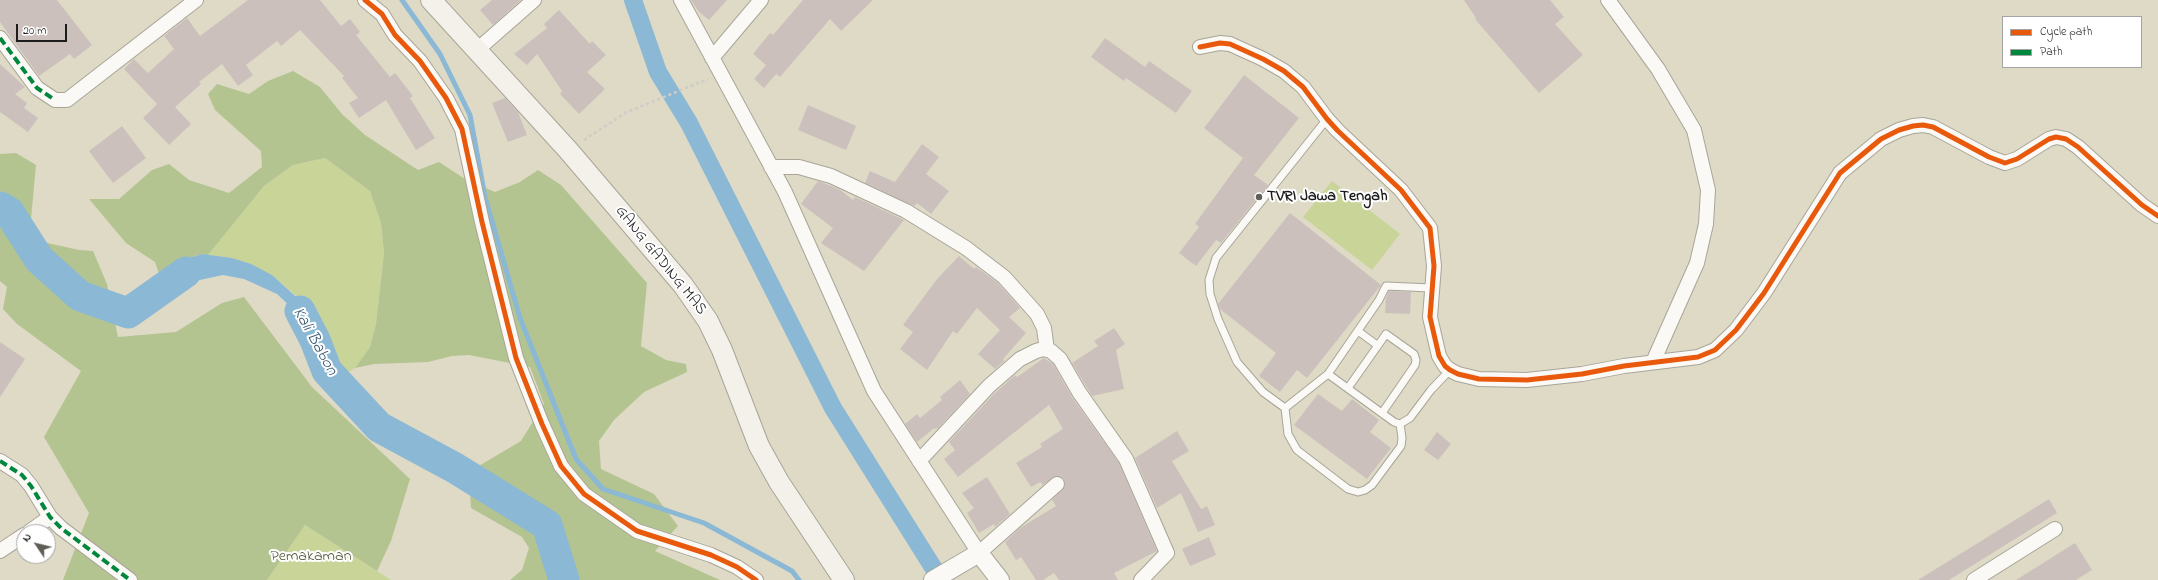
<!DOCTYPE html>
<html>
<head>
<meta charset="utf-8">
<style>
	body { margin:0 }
	#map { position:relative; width:2158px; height:580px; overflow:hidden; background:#dedac6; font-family:"Indie Flower",sans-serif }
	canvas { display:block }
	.legend { position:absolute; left:2002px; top:16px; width:140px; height:52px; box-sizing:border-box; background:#fff; border:1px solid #a4a4a4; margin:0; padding:5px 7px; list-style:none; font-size:12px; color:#1c1c1c }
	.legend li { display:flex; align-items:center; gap:8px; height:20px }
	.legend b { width:20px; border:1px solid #a4a4a4 }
	.north { position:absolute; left:16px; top:524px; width:40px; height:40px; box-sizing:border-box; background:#fff; border:1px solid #a4a4a4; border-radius:50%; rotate:305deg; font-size:11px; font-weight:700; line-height:16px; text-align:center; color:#1c1c1c }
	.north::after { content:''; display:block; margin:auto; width:14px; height:18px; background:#605e58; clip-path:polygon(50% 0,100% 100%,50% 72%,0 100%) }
	.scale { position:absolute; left:16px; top:24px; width:51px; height:18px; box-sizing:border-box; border:2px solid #1c1c1c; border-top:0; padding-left:5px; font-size:12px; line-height:14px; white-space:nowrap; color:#1c1c1c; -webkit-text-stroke:3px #fff; paint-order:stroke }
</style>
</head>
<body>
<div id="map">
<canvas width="2158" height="580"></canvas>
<ul class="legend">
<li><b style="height:5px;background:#e8590c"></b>Cycle path</li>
<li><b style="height:5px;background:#00873e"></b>Path</li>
</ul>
<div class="north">N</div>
<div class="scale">20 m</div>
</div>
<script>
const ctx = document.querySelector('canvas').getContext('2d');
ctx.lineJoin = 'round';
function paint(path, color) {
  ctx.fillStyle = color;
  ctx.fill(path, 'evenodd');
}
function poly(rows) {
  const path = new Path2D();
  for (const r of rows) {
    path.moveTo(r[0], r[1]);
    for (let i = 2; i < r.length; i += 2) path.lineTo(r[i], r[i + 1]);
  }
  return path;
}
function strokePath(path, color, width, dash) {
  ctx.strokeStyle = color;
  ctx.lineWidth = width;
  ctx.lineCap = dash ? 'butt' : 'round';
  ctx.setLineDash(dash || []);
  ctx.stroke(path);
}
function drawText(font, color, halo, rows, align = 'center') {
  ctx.font = font + ' "Indie Flower",sans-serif';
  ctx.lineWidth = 4;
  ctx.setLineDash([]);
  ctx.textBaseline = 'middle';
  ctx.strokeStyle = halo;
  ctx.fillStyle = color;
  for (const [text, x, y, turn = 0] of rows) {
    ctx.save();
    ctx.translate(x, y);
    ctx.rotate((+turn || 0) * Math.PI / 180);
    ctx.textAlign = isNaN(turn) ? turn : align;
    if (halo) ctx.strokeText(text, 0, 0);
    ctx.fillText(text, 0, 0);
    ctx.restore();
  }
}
paint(poly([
	[325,158,370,191,381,223,384,253,376,324,370,347,355,368,344,375,341,381,330,370,323,345,304,303,272,275,232,258,208,255,264,186,293,165],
	[1332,181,1400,234,1372,270,1303,217],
	[305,525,391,580,267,580]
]), '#c9d499');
paint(poly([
	[293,71,320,87,342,114,365,135,418,170,439,162,465,179,495,192,520,182,538,170,561,185,647,283,641,346,666,360,686,364,687,372,644,392,614,420,599,441,601,469,654,494,678,526,655,551,720,580,510,580,522,570,529,548,522,537,471,508,470,492,477,467,521,441,544,404,530,367,469,355,452,356,428,362,374,364,355,368,370,347,376,324,384,253,381,223,370,191,325,158,293,165,264,186,208,255,202,254,183,260,161,279,155,262,126,243,89,199,119,199,152,170,169,164,189,180,229,193,262,167,261,151,215,110,208,94,217,84,249,94,268,81],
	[16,153,36,165,31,219,43,242,79,250,93,251,107,284,118,337,176,332,222,303,244,297,312,387,410,479,391,541,377,571,305,525,267,580,63,580,89,513,44,437,81,371,17,324,3,309,7,287,0,281,0,154]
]), '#b4c491');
paint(poly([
	[202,254,232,258,251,264,272,275,304,304,323,345,315,351,303,322,292,308,277,294,244,279,223,275,186,283,153,301,150,293,153,286,183,260]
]), '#8ab8d5');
strokePath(poly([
	[402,0,440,54,470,115,485,197,520,318,576,459,603,489,704,523,792,571,799,580]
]), '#8ab8d5', 5);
strokePath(poly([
	[633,0,658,72,689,123,833,408,941,580]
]), '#8ab8d5', 18);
strokePath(poly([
	[0,207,9,212,39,259,80,296,128,313,186,272],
	[300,311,315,340,327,371,379,427,455,468,547,525,564,580]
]), '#8ab8d5', 31);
paint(poly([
	[0,0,57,0,92,45,74,59,70,54,39,76,0,22],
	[248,0,320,0,341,26,350,19,360,32,356,35,390,77,395,73,413,96,410,98,435,138,416,150,386,100,359,118,349,103,358,98,342,78,344,76,300,30,281,46,277,41,246,65,253,75,238,86,222,64,199,82,201,84,175,107,191,124,169,145,143,118,157,104,124,69,134,59,148,73,174,49,164,36,187,18,200,36],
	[492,0,521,0,493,25,480,10],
	[691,0,727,0,709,20,699,12],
	[803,0,873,0,841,31,830,19,780,77,776,74,764,88,754,79,766,65,753,54,770,33,773,35],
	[1464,0,1550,0,1564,17,1555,24,1583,55,1539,93,1475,19,1476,18],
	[559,10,590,44,592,41,606,55,587,72,605,89,579,114,560,94,562,91,537,54,527,65,514,54,547,28,544,24],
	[1105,38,1145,67,1149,61,1192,91,1176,113,1126,78,1124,81,1091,57],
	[0,64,25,87,15,94,27,103,24,108,38,118,28,132,0,112],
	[1244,75,1299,118,1254,175,1268,185,1221,243,1216,240,1196,266,1179,253,1199,227,1195,224,1243,158,1204,128],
	[505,98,518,112,527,135,508,142,492,103],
	[808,105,856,126,846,150,798,130],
	[122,126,146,158,113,183,89,151],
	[922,144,939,157,926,174,949,191,931,214,917,203,914,206,865,183,870,171,895,182],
	[818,181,839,189,853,200,855,197,904,220,864,271,821,243,833,228,801,204],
	[1290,213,1381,285,1307,378,1297,370,1280,392,1259,376,1276,353,1220,309,1218,304],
	[959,256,974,269,976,267,998,283,1020,308,1009,317,1026,333,1003,359,1004,361,995,369,978,354,1000,330,977,308,957,334,953,331,927,370,900,349,913,332,903,325,937,279],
	[1389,291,1411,292,1410,314,1385,313,1386,298],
	[1114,328,1125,344,1116,350,1124,389,1092,396,1072,363,1098,346,1094,341],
	[0,342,25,359,0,397],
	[1044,358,1053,364,1072,397,1119,463,1157,551,1114,573,1118,580,1059,580,1054,573,1043,580,1036,580,1021,557,1016,560,1005,542,1020,528,1056,506,1052,500,1065,486,1064,479,1056,476,1043,485,1040,482,1031,487,1016,463,1042,447,1040,444,1063,429,1049,405,958,477,944,459,955,450,949,442,993,395,1015,375,1017,377],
	[960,380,970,394,938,428,933,429,917,442,905,424,917,414,920,418,942,400,940,397],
	[1318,394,1342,411,1352,399,1379,420,1370,432,1391,448,1367,479,1294,425],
	[1177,431,1189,451,1172,461,1201,509,1207,506,1215,525,1198,532,1181,493,1157,508,1135,458],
	[1437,432,1451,444,1438,460,1424,450],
	[987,477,1010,514,995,527,994,524,979,533,967,513,974,508,962,493],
	[2049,499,2057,513,2044,521,1949,580,1918,580],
	[1209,537,1216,555,1190,566,1182,549],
	[2075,543,2092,570,2076,580,2016,580]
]), '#ccc0bd');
const service = poly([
	[1327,119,1216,258,1209,280,1210,294,1218,319,1237,362,1263,392,1285,408,1288,434,1297,450,1348,489,1358,492,1365,490,1372,485,1401,446,1402,438,1400,424],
	[1358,331,1377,345],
	[1328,374,1394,422,1400,424,1410,418,1431,390,1450,370],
	[1348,388,1386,334,1414,354,1416,360,1415,365,1382,413],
	[1285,408,1328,374,1379,300,1386,286,1431,288]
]);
const minor = poly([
	[365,0,382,14,395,35,420,61,446,98,462,129,482,222,516,358,542,424,561,466,584,494,637,531,711,555,737,567,756,580],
	[681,0,785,192,874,391,979,553,1057,484],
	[1608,0,1658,69,1694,130,1708,190,1706,224,1697,263,1653,362],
	[0,38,37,88,55,100,67,100,196,0],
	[1200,47,1220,43,1230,44,1263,59,1284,71,1303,87,1327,119,1338,131,1401,190,1430,228,1434,266,1430,317,1439,356,1445,366,1450,370,1458,374,1479,379,1527,380,1582,374,1624,366,1698,357,1715,350,1736,330,1764,293,1840,173,1881,139,1899,130,1913,126,1923,125,1933,127,1989,157,2005,163,2017,159,2049,139,2056,137,2066,139,2078,147,2142,205,2158,216],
	[477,50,534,0],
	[712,58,761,0],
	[771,167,799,167,831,176,906,211,966,248,1004,277,1037,314,1044,328,1047,350],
	[0,461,22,475,31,486,50,517,61,528,130,580],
	[919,461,989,386,1020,359,1036,351,1043,349,1051,351,1060,359,1079,392,1126,459,1167,553,1141,580],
	[29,532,50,517],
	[0,551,24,535],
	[1974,580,2055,529]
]);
const tertiary = poly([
	[933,580,979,553,1000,580]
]);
const secondary = poly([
	[431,0,568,150,683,285,708,321,722,350,759,446,779,482,844,580]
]);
strokePath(service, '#a8a598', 9);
strokePath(minor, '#a8a598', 16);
strokePath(tertiary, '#a8a598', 20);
strokePath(secondary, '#a8a598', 22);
strokePath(poly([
	[584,140,625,113,708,79]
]), '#cdccc7', 2.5, [3, 3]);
strokePath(service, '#faf9f6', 7);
strokePath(minor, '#faf9f6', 14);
strokePath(tertiary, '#faf9f6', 18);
strokePath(secondary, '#f4f1eb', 20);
strokePath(poly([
	[0,38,37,88,55,100],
	[0,461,22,475,31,486,50,517,61,528,130,580]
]), '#00873e', 4, [8, 4]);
strokePath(poly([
	[365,0,382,14,395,35,420,61,446,98,462,129,482,222,516,358,542,424,561,466,584,494,637,531,711,555,737,567,756,580],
	[1200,47,1220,43,1230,44,1263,59,1284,71,1303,87,1327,119,1338,131,1401,190,1430,228,1434,266,1430,317,1439,356,1445,366,1450,370,1458,374,1479,379,1527,380,1582,374,1624,366,1698,357,1715,350,1736,330,1764,293,1840,173,1881,139,1899,130,1913,126,1923,125,1933,127,1989,157,2005,163,2017,159,2049,139,2056,137,2066,139,2078,147,2142,205,2158,216]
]), '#e8590c', 5);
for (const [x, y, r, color] of [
	[1259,197,4,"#605e58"]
]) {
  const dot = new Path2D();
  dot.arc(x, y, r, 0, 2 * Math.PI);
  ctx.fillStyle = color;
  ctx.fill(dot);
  strokePath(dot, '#fff', 1.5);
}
drawText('bold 16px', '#1c1c1c', '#fff', [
	["TVRI Jawa Tengah",1267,197]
], 'left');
drawText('16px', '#1c1c1c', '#fff', [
	["GANG GADING MAS",660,261,51]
]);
drawText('16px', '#535b3b', '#fff', [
	["Pemakaman",311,557]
]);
drawText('italic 17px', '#3d5b72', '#fff', [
	["Kali Babon",314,342,61]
]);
</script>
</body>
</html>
